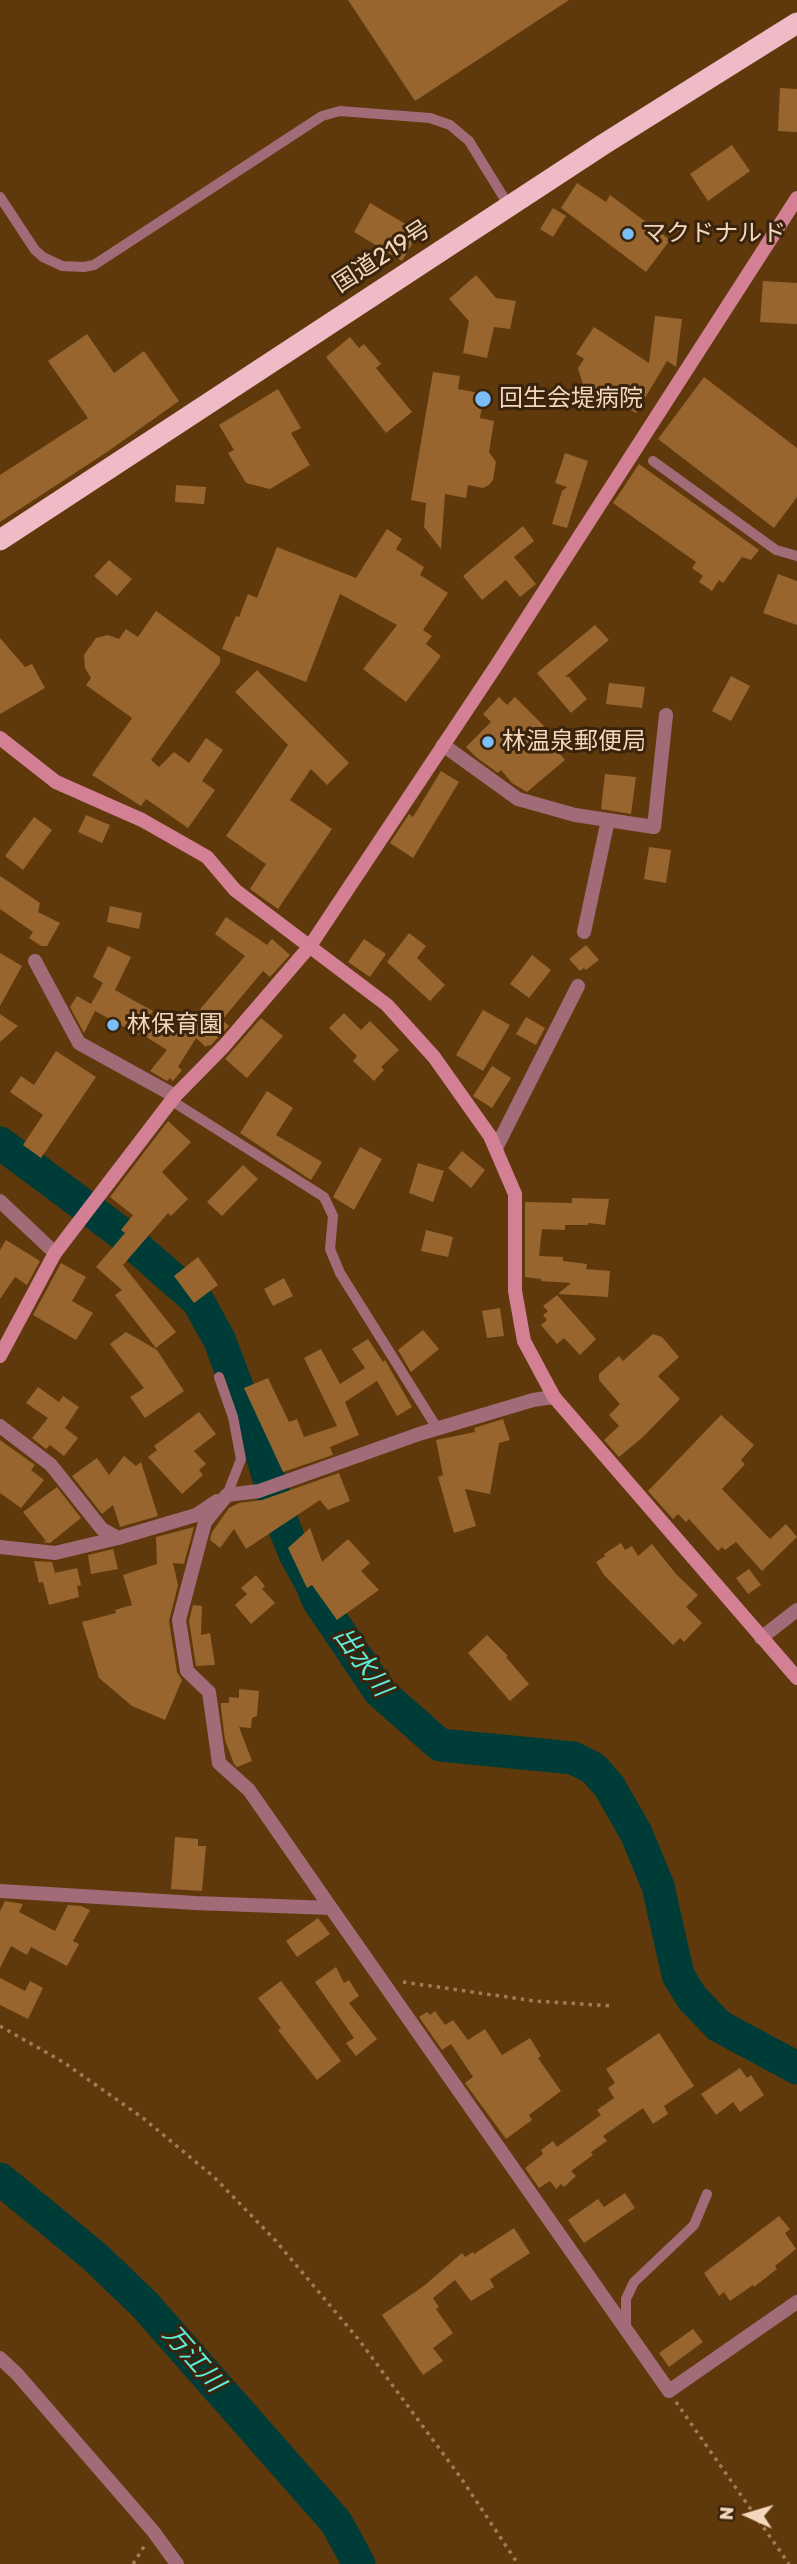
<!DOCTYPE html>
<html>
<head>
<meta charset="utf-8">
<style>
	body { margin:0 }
	#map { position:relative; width:797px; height:2564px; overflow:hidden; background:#5f390c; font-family:Rubik,sans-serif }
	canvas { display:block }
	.north { position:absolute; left:713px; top:2480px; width:70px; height:70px; -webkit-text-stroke:5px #3a240d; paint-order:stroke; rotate:274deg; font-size:19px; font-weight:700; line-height:28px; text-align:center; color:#f3d6bb }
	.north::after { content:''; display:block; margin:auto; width:24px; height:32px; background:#f3d6bb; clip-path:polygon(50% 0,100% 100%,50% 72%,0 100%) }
</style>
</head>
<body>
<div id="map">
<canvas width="797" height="2564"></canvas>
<div class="north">N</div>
</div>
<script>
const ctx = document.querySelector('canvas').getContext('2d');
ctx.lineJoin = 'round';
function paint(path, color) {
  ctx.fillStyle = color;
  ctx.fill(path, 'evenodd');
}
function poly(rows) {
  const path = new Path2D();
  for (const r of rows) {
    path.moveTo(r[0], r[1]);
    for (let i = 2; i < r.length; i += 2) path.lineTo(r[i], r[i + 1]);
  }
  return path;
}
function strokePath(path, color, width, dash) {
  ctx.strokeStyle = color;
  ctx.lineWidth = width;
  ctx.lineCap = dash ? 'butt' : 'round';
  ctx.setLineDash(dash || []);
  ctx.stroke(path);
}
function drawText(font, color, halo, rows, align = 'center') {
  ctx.font = font + ' Rubik,"Noto Sans JP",sans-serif';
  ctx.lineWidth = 6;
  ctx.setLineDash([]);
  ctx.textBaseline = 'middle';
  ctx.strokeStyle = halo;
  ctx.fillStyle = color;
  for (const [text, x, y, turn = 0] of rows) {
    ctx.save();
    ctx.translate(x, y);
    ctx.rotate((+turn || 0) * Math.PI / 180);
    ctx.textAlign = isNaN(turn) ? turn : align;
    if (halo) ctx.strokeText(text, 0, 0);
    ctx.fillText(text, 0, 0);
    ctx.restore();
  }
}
paint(poly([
	[324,2517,367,2564,346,2564]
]), '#003c37');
strokePath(poly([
	[0,1143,117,1230,198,1301,219,1339,257,1439,282,1522,295,1554,312,1585,318,1600,380,1692,440,1745,573,1758,593,1768,609,1786,636,1833,658,1886,678,1975,692,1998,719,2026,797,2068],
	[0,2179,95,2257,145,2305,336,2522,359,2564]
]), '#003c37', 33);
paint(poly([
	[348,0,569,0,415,101],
	[780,88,797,89,797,132,778,131],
	[732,145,750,171,708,201,690,174],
	[577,183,606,202,610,195,670,240,646,272,561,208],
	[370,203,419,232,402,261,354,232],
	[553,208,566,216,553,237,540,229],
	[476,275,496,298,516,301,510,329,494,327,487,358,463,353,469,321,449,299],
	[763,281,797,283,797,324,760,322],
	[655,316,682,319,676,367,667,361,636,413,594,387,591,391,583,385,578,368,584,359,576,354,594,327,649,363],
	[87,334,114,373,144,351,179,401,107,452,0,522,0,475,88,418,48,361],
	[350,337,359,348,364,344,381,364,376,368,412,412,386,433,326,357],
	[433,372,460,376,458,389,484,394,480,418,494,421,489,452,496,462,493,480,489,485,483,488,468,485,466,498,445,494,441,549,424,527,426,503,411,500],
	[704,377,797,448,797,497,774,528,658,439],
	[278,389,301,428,291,433,310,465,270,489,246,483,228,453,234,450,219,425],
	[565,453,588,461,567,528,552,524,562,491,567,487,555,483],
	[639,464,759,550,751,560,742,557,723,583,719,580,712,591,699,582,703,576,692,568,696,562,613,503],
	[176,485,206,487,204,504,175,502],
	[523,526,534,541,514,557,536,584,520,597,506,580,482,600,463,576],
	[387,529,402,539,396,549,424,567,420,575,448,593,423,630,432,636,426,644,441,656,406,702,363,669,397,625,340,594,306,682,222,649,236,616,239,617,248,594,257,598,277,547,356,578],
	[109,560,132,579,117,596,94,576],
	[778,574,797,581,797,625,763,613],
	[156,611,220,657,220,663,151,760,159,767,174,752,189,763,206,738,223,750,202,781,215,790,188,828,146,799,141,806,92,775,132,718,86,685,91,678,85,668,84,655,96,638,108,635,119,639,126,629,138,637],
	[595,625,609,640,565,677,569,677,587,699,571,713,537,673],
	[0,638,25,667,32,664,45,688,0,714],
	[257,670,349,763,327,785,311,769,290,800,332,829,278,909,250,889,266,864,226,836,288,745,235,692],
	[731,676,750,686,731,721,712,711],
	[609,683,645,687,642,708,606,704],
	[499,697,507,705,515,697,544,726,540,730,565,760,527,792,512,783,501,770,498,773,476,757,466,747,491,722,483,714],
	[441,771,459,782,413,858,390,843,409,814,413,817],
	[605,774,636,777,631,814,601,809],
	[86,815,110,825,102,843,78,832],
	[34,817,52,830,23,870,5,856],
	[649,847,671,850,666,883,644,879],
	[0,876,40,903,38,912,60,923,47,946,41,946,29,938,33,932,0,909],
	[110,906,142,913,139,929,107,922],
	[226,917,267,945,272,939,290,955,270,977,263,971,242,996,222,1020,229,1026,210,1046,208,1045,206,1047,196,1038,178,1067,182,1070,173,1081,170,1078,167,1081,150,1071,167,1050,140,1033,139,1035,95,1011,84,1033,70,1007,77,996,91,1004,103,983,93,977,108,946,131,957,115,990,153,1011,151,1014,180,1033,245,956,215,934],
	[409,933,426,946,417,958,445,985,430,1001,387,962],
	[364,939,386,954,370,977,348,962],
	[586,945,599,960,586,970,584,968,580,971,569,959],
	[0,953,22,966,0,1006],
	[532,955,551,970,529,998,510,984],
	[483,1010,510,1025,483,1071,456,1055],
	[344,1013,361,1030,370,1021,399,1050,381,1067,384,1070,374,1081,353,1061,357,1056,329,1028],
	[0,1014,18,1026,0,1042],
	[526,1017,545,1028,536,1045,516,1034],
	[261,1018,283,1036,247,1078,225,1059],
	[56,1051,96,1077,41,1158,23,1145,43,1115,10,1092,21,1076,34,1085],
	[492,1066,511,1078,492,1108,473,1096],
	[267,1091,293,1108,276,1135,322,1162,311,1180,240,1133],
	[168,1121,191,1142,162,1172,188,1199,171,1216,168,1213,123,1265,176,1332,156,1348,115,1295,122,1290,96,1267,125,1233,121,1230,133,1215,110,1197],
	[360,1147,382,1159,354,1210,333,1197],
	[462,1151,485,1170,471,1188,448,1168],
	[418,1163,444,1171,433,1202,409,1193],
	[243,1165,258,1179,222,1216,207,1202],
	[572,1198,609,1199,605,1225,588,1223,588,1225,565,1225,565,1230,542,1229,539,1256,563,1257,563,1261,587,1264,586,1269,610,1271,608,1297,558,1294,571,1283,541,1281,541,1279,525,1277,525,1202,572,1203],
	[426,1230,453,1237,448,1257,421,1251],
	[6,1240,40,1261,27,1285,15,1277,0,1299,0,1250],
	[198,1257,218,1285,194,1303,174,1276],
	[61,1263,86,1277,72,1301,93,1313,76,1340,33,1315],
	[284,1278,293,1296,273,1306,264,1289],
	[557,1295,596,1339,580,1355,564,1338,557,1344,541,1325,547,1320,543,1315,548,1311,543,1306],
	[500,1308,504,1336,487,1338,482,1311],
	[423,1330,439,1349,411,1372,398,1350],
	[126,1332,157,1350,184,1391,145,1418,130,1397,144,1388,110,1344],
	[653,1334,662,1337,679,1357,658,1376,680,1399,644,1436,619,1457,604,1440,619,1426,609,1415,620,1404,599,1380,599,1374,619,1356,623,1361],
	[368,1339,383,1362,385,1360,412,1407,397,1416,377,1381,345,1402,359,1435,330,1447,333,1455,283,1472,244,1388,268,1378,289,1422,297,1419,304,1437,337,1426,304,1358,321,1349,340,1384,365,1368,352,1349],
	[38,1387,59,1402,63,1396,79,1407,65,1428,78,1438,64,1456,50,1445,46,1449,32,1438,48,1418,26,1403],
	[199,1412,216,1434,194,1451,206,1464,199,1470,203,1475,182,1494,148,1457,157,1450,154,1446],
	[721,1415,754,1445,741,1460,745,1464,722,1489,770,1539,786,1524,797,1537,762,1571,736,1542,725,1550,722,1547,718,1551,689,1519,686,1522,678,1514,673,1519,648,1491],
	[503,1419,510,1440,499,1443,490,1494,465,1489,476,1526,454,1533,438,1477,443,1475,436,1440,475,1432,474,1428],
	[0,1440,35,1465,31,1470,44,1480,21,1508,0,1493],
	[124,1456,136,1466,141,1462,158,1516,120,1527,113,1505,102,1514,72,1476,97,1458,109,1475],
	[339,1473,350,1501,328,1510,320,1500,246,1549,234,1529,220,1548,210,1540,212,1532,229,1508,239,1503,262,1500],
	[57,1487,81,1518,50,1543,42,1542,46,1541,23,1512],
	[194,1527,184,1564,173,1563,178,1585,169,1621,177,1672,182,1680,165,1720,132,1706,99,1678,82,1622,116,1613,115,1610,132,1605,123,1575,157,1564,156,1537],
	[310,1528,322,1562,348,1539,370,1563,361,1571,379,1590,337,1620,312,1585,307,1588,288,1548],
	[621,1543,625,1550,632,1546,638,1556,652,1544,676,1574,698,1595,686,1607,702,1623,684,1642,680,1638,673,1645,604,1575,596,1562,605,1556,604,1554],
	[113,1549,118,1569,91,1574,88,1555],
	[34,1561,52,1562,55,1573,77,1568,81,1585,77,1586,79,1597,49,1605,43,1582,39,1583],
	[749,1569,761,1585,748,1594,736,1578],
	[256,1575,265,1586,262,1589,275,1603,251,1624,235,1605,247,1594,241,1588],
	[193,1605,202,1606,201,1635,210,1633,215,1665,196,1666,189,1621],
	[487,1635,508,1656,506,1657,529,1684,510,1701,468,1653],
	[239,1689,259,1691,257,1716,252,1718,251,1728,239,1727,252,1761,237,1767,234,1764,225,1740,221,1708,221,1703,229,1703,229,1697,239,1698],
	[175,1837,198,1839,198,1846,206,1846,202,1891,171,1889],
	[5,1901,23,1904,19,1912,55,1931,68,1905,81,1906,90,1910,73,1941,79,1944,67,1966,31,1947,27,1955,11,1946,0,1968,0,1911],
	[318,1918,330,1934,297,1957,286,1941],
	[336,1967,344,1983,349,1980,359,1996,349,2003,377,2039,356,2056,346,2043,354,2038,315,1982],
	[0,1978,25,1991,30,1981,43,1988,28,2019,0,2005],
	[281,1981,341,2061,317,2080,278,2030,281,2028,258,1998],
	[435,2011,445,2025,453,2020,468,2040,485,2029,502,2055,530,2038,541,2056,538,2058,561,2091,529,2115,532,2120,506,2139,465,2083,473,2077,451,2044,442,2050,419,2017,427,2012,430,2015],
	[659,2033,694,2086,664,2106,668,2114,653,2124,643,2108,603,2136,607,2141,591,2152,593,2155,571,2171,576,2176,564,2187,561,2184,556,2189,550,2181,539,2188,525,2168,543,2154,541,2150,553,2141,557,2147,601,2115,597,2110,614,2098,608,2088,615,2083,606,2069],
	[740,2068,747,2078,751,2075,764,2095,740,2112,733,2102,716,2115,701,2094],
	[625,2193,635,2208,584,2243,568,2220,598,2199,604,2207],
	[779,2216,790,2229,785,2233,796,2249,775,2266,777,2269,754,2287,753,2285,730,2301,724,2292,719,2296,704,2273],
	[514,2228,530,2253,490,2279,494,2287,471,2301,455,2280,433,2298,439,2307,436,2309,453,2333,433,2348,443,2361,423,2375,382,2315,425,2285,462,2253,465,2257,473,2252,474,2254],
	[693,2329,703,2342,669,2367,659,2353]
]), '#98652f');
strokePath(poly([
	[403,1982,535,2001,613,2006],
	[0,2026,63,2062,143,2118,214,2177,275,2240,359,2340,461,2478,518,2564],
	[676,2402,789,2564],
	[133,2564,145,2545]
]), '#9e7c56', 3.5, [3.5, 5]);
strokePath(poly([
	[0,197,35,250,43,257,62,266,84,267,94,265,322,116,340,111,430,118,450,125,469,141,509,206],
	[653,461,776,550,797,556],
	[172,1101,324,1197,333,1216,330,1249,340,1273,437,1428],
	[219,1377,233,1417,241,1459,227,1495],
	[626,2331,626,2299,634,2282,694,2225,707,2194]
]), '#a16b77', 10);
strokePath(poly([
	[443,745,518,799,575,815,654,827,666,715],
	[584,932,608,820],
	[35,961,79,1043,175,1096],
	[496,1148,578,986],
	[0,1201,55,1253],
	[0,1426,51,1465,102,1529,118,1538],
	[0,1547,55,1553,118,1538,196,1515,217,1501],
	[761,1638,797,1610],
	[0,1891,195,1903,331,1908,669,2391,797,2302],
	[331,1908,249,1790,219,1763,209,1692,187,1671,179,1620,205,1522,227,1495,259,1491,419,1434,533,1400,554,1397],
	[0,2358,17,2374,153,2531,177,2564]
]), '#a16b77', 14);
strokePath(poly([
	[0,738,56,782,142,820,207,857,235,890,387,1005,434,1057,490,1136,515,1194,515,1291,524,1341,554,1397,797,1678],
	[0,1356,55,1253,175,1096,224,1046,310,946,496,666,797,198]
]), '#d48094', 14);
strokePath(poly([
	[0,540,604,144,797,23]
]), '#f0bbc6', 21);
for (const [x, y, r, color] of [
	[628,234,7,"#7abff8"],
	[483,399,9,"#7abff8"],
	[488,742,7,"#7abff8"],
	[113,1025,7,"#7abff8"]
]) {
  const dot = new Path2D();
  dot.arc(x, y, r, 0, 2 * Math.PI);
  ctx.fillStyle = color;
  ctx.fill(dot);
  strokePath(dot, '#3a240d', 2.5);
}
drawText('24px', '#f3d6bb', '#3a240d', [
	["マクドナルド",642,234],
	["回生会堤病院",499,399],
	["林温泉郵便局",502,742],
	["林保育園",127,1025]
], 'left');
drawText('24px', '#f3d6bb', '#3a240d', [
	["国道219号",382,257,-33]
]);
drawText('italic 26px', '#5ceddd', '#3a240d', [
	["出水川",362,1662,54],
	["万江川",193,2359,49]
]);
</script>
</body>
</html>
